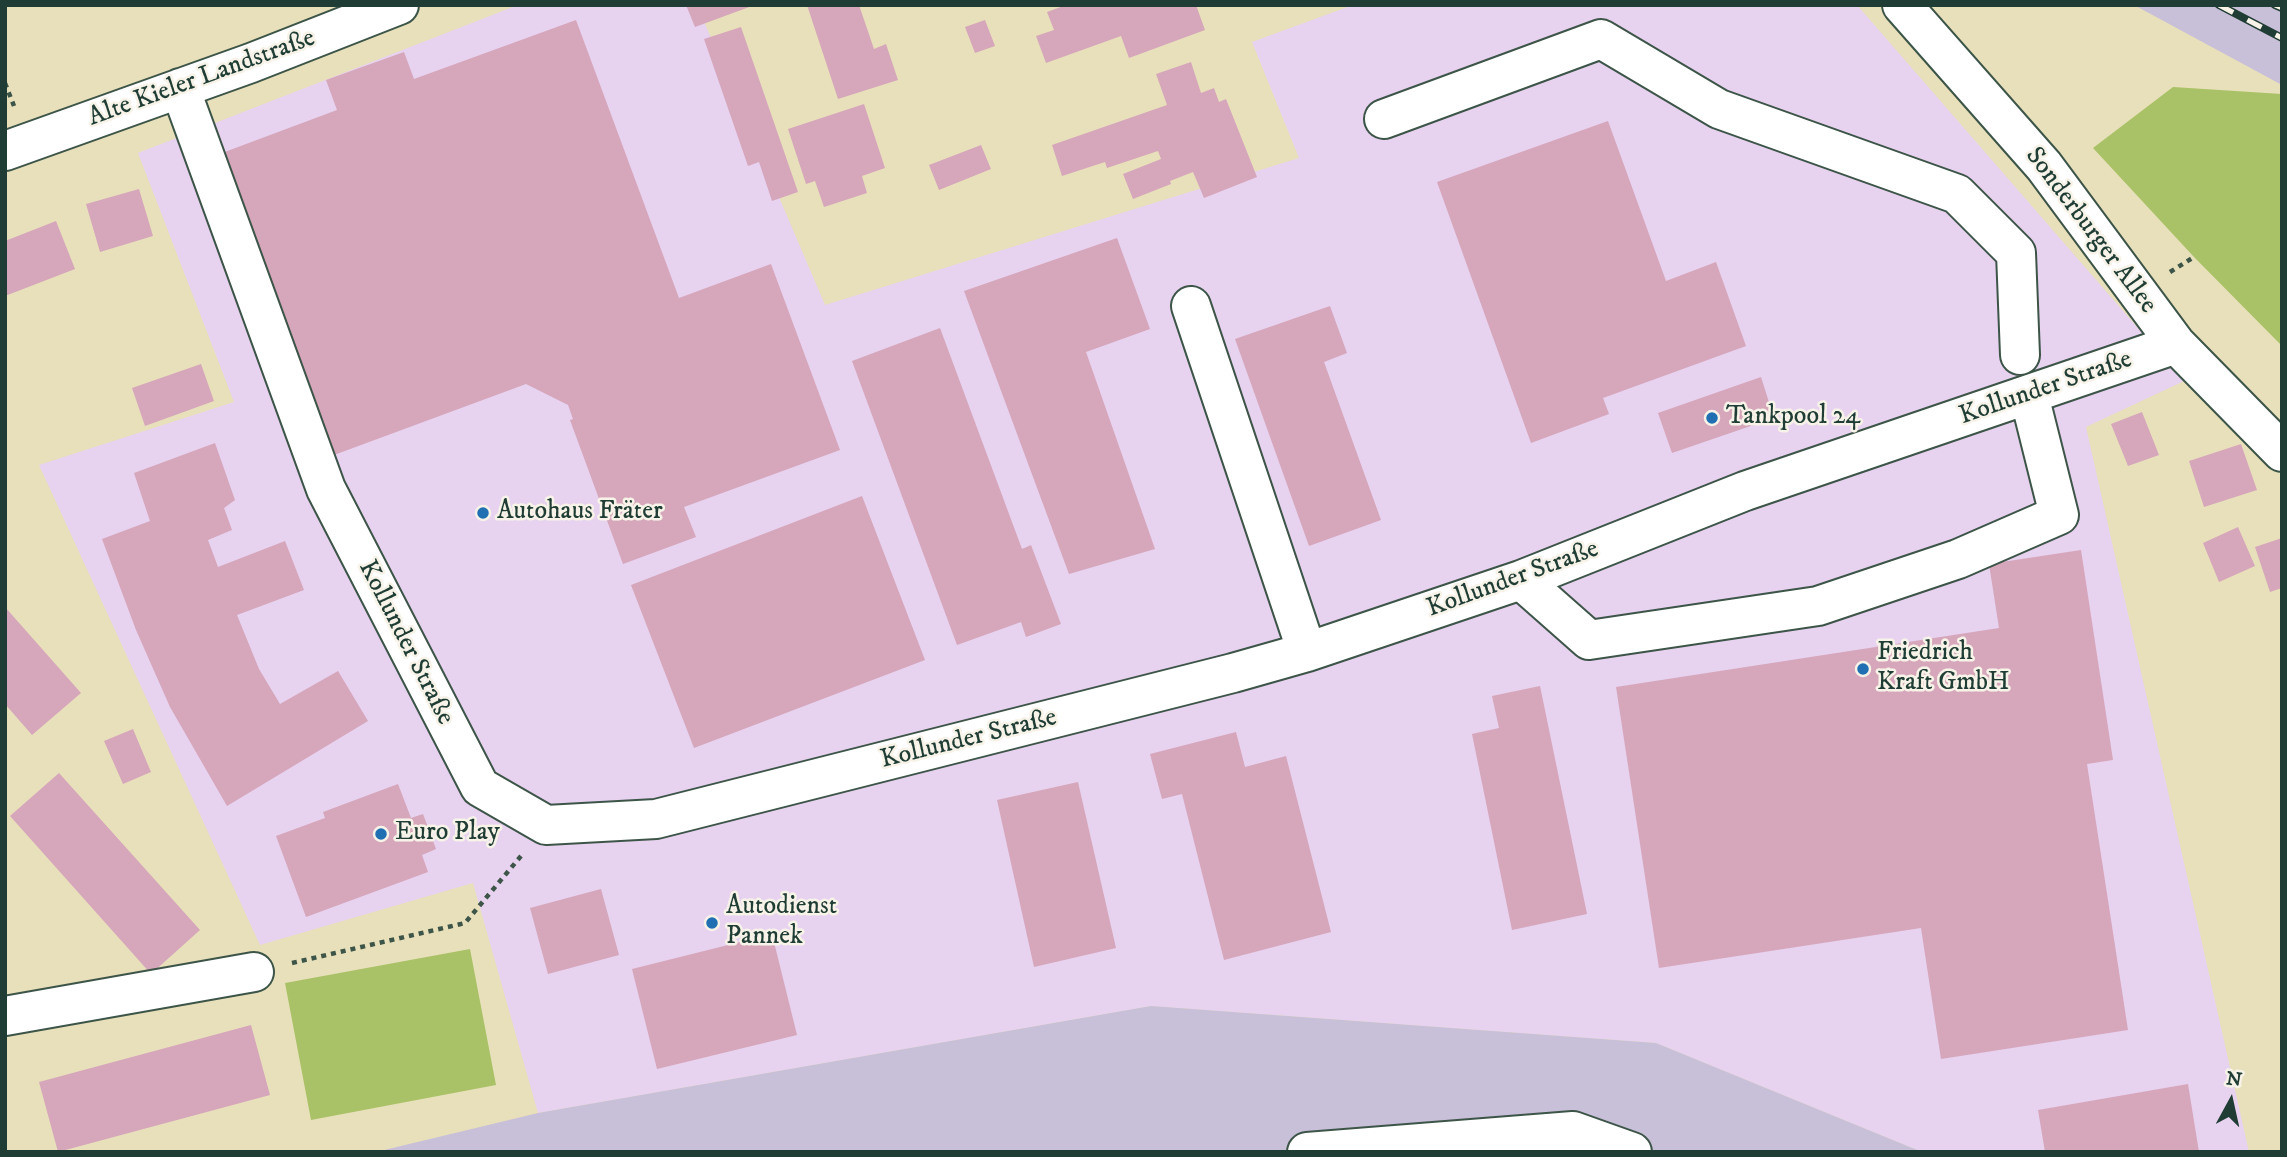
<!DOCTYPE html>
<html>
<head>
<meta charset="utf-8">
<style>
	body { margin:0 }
	#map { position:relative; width:2287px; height:1157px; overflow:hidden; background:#e8e0bb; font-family:"IM FELL DW Pica",serif }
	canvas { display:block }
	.frame { position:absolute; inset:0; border:7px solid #1f3d34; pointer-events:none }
	.north { position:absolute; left:2196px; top:1066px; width:70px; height:70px; -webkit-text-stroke:5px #f7f3e8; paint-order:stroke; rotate:8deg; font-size:19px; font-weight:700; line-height:28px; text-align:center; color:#1f3d34 }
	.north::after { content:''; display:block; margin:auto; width:24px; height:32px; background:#1f3d34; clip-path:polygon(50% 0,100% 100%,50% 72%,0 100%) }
</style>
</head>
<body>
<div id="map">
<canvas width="2287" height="1157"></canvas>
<div class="frame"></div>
<div class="north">N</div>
</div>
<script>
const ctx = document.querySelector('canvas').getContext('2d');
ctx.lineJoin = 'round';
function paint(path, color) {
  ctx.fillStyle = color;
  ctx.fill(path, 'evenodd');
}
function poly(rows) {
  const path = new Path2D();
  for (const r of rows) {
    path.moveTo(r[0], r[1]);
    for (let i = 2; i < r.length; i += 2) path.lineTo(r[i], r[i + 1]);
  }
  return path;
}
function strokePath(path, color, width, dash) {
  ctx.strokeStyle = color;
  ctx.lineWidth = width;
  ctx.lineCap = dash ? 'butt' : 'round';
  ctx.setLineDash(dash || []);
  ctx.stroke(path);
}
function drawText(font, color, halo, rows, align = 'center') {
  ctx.font = font + ' "IM FELL DW Pica",serif';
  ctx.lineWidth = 5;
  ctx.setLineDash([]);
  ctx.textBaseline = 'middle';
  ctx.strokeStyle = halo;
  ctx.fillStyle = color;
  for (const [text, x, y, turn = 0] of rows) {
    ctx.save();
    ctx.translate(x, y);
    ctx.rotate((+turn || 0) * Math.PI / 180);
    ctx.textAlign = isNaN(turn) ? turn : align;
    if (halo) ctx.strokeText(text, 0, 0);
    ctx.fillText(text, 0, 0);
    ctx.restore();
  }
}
paint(poly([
	[518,5,697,5,825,305,1299,158,1252,42,1353,5,1857,5,2184,381,2086,427,2249,1152,1922,1152,1656,1043,1151,1006,538,1113,473,883,260,945,39,465,234,402,138,153]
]), '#e7d2ef');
paint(poly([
	[2134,5,2282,5,2282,85],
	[1151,1006,1656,1043,1922,1152,376,1152,538,1113]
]), '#c8bfd8');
paint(poly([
	[2173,87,2282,94,2282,346,2194,257,2093,148],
	[470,949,496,1085,311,1120,285,983]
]), '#aac267');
paint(poly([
	[686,5,752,5,752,6,695,27],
	[807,5,859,5,874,49,886,44,898,80,838,99],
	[1066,5,1196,5,1205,30,1129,58,1121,36,1046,63,1036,36,1054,30,1047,12],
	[576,20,679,298,771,264,840,450,684,507,696,537,623,564,570,420,573,419,568,405,526,384,334,455,222,153,337,110,326,80,404,52,414,79],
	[985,20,995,46,975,53,965,27],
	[741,27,798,192,772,201,759,162,748,166,704,39],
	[1191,62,1201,93,1214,88,1219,102,1226,99,1257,177,1204,198,1193,172,1170,181,1171,184,1133,199,1123,174,1161,159,1158,151,1107,168,1105,162,1062,176,1052,145,1167,105,1156,74],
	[864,104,885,168,862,176,867,193,824,207,815,181,806,184,788,129],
	[1608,121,1666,281,1716,262,1746,346,1603,398,1609,414,1531,443,1437,182],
	[981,145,991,169,939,190,929,165],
	[139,189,153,236,100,252,86,204],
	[56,221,75,269,5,296,5,241],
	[1117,238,1150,329,1086,352,1155,549,1069,574,964,291],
	[1330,306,1347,353,1324,362,1381,520,1309,546,1235,339],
	[940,328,1022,549,1031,545,1061,624,1026,637,1021,622,957,645,852,361],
	[201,364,214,401,145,426,132,388],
	[1761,377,1774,418,1672,453,1658,413],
	[2142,412,2159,455,2128,466,2111,424],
	[215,443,235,500,224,508,232,530,208,540,218,567,285,541,304,590,237,615,259,669,280,704,338,671,368,721,227,806,170,707,136,630,102,539,150,521,134,473],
	[2241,444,2257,490,2204,507,2189,461],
	[862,496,925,660,694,748,631,585],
	[2238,527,2255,566,2219,582,2203,543],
	[2282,538,2282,588,2270,592,2255,547],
	[2081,550,2113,760,2087,764,2128,1030,1941,1059,1921,928,1659,968,1616,687,1999,628,1989,564],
	[5,607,81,693,32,735,5,704],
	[1540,686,1587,914,1512,930,1472,734,1499,728,1492,696],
	[133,729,151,772,123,784,104,741],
	[1236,732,1245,767,1286,756,1331,932,1224,960,1182,794,1162,799,1150,754],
	[59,773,200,930,151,974,10,816],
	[1078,782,1116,948,1034,967,997,800],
	[398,784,411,818,423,814,436,849,422,855,428,872,306,917,276,836,325,818,323,812],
	[601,889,619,955,548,974,530,908],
	[772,934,797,1035,657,1069,632,969],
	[251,1025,270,1095,58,1152,39,1082],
	[2188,1084,2199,1152,2045,1152,2038,1110]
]), '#d6a6bb');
const minor = poly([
	[1902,5,2044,166,2176,344,2282,452],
	[180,88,326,489,480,787,546,825,656,819,1233,673,1307,652,1521,580,1745,491,2176,344],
	[1384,119,1601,39,1719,109,1957,194,2016,253,2020,355],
	[5,151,251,63,399,5],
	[1191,306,1307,652],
	[1521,580,1589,640,1818,606,1958,559,2059,515,2029,395],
	[5,1016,254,972],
	[1307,1152,1573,1131,1632,1152]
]);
strokePath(minor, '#3d5548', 42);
strokePath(poly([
	[5,83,14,106],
	[2170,272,2194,257],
	[292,963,465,923,521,856]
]), '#3d5548', 4.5, [5, 5]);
strokePath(minor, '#fff', 38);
const rail = poly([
	[2219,5,2282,38],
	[2275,5,2282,8]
]);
strokePath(rail, '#1f3d34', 8);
strokePath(rail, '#f7f3e8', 5, [16]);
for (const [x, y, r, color] of [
	[1712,418,7,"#1f6fb2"],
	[483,513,7,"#1f6fb2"],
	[1863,669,7,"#1f6fb2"],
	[381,834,7,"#1f6fb2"],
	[712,923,7,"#1f6fb2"]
]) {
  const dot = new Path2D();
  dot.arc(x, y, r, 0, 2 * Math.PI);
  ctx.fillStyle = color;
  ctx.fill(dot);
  strokePath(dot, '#f7f3e8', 2.5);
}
drawText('26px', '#1f3d34', '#f7f3e8', [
	["Alte Kieler Landstraße",202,79,-20],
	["Sonderburger Allee",2090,231,53],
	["Kollunder Straße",2046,389,-19],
	["Kollunder Straße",1513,580,-20],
	["Kollunder Straße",405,643,63],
	["Kollunder Straße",969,740,-14]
]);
drawText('26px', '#1f3d34', '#f7f3e8', [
	["Tankpool 24",1726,418],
	["Autohaus Fräter",497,513],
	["Friedrich",1877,654],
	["Kraft GmbH",1877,684],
	["Euro Play",395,834],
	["Autodienst",726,908],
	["Pannek",726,938]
], 'left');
</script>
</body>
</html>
